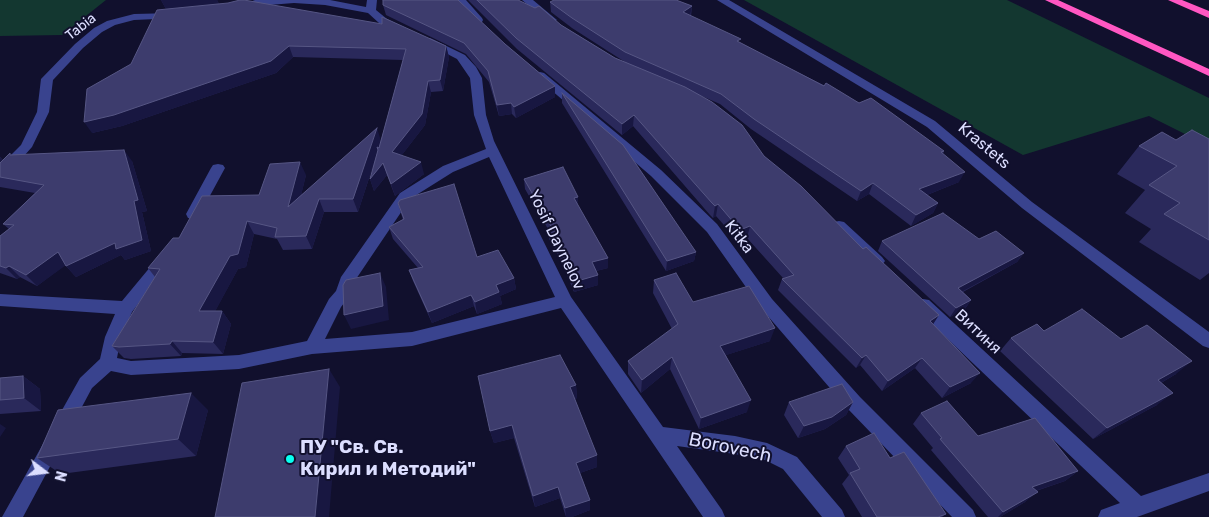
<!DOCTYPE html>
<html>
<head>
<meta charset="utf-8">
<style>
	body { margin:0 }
	#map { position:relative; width:1209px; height:517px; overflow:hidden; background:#11102d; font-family:Rubik,sans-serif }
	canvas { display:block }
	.north { position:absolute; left:20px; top:447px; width:50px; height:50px; -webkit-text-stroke:4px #11102d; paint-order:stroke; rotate:105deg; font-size:14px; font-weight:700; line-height:20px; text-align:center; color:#dcdeff }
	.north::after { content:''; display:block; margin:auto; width:18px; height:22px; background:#dcdeff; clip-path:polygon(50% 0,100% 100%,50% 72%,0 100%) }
</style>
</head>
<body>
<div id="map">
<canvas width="1209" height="517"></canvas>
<div class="north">N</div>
</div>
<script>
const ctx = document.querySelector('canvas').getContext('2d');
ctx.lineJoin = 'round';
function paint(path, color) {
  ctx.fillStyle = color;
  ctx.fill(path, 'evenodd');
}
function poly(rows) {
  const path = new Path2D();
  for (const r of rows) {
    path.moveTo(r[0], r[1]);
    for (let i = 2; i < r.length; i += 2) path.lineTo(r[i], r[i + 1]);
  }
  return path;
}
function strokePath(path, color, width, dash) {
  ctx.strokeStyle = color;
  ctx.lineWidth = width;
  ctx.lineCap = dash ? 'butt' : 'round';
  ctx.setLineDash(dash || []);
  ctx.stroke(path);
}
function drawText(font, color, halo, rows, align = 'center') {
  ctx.font = font + ' Rubik,sans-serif';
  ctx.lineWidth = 4;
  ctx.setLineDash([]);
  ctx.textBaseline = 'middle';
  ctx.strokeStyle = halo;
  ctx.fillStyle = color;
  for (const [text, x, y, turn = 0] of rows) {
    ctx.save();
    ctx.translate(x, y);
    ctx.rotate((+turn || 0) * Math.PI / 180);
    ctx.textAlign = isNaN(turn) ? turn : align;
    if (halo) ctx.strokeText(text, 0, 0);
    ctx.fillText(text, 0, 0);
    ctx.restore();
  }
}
paint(poly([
	[0,0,106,0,62,35,0,36],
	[744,0,1007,0,1209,98,1209,146,1149,116,1023,155]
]), '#133730');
paint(poly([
	[255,0,330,0,366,7,367,0,377,0,376,10,387,19,405,28,400,31,396,30,379,23,368,13,325,5,294,3,256,6,241,10,236,7,255,0],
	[456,0,466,0,482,18,483,20,482,22,474,22,461,9,456,0],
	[522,0,533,0,557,20,552,23,548,22,522,0],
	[717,0,729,0,935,121,1032,202,1209,332,1209,348,1203,346,1022,208,927,127,717,0],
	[174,13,178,14,178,18,134,20,115,25,102,32,83,48,53,80,49,112,32,147,5,177,0,178,0,166,21,145,37,112,41,79,75,44,94,28,107,21,134,14,174,13],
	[430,38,465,55,476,67,482,78,486,115,494,141,571,297,663,427,735,436,767,443,797,457,842,510,845,517,822,517,783,469,765,460,735,454,677,446,722,510,725,517,703,517,561,308,412,346,312,354,239,369,131,375,111,371,92,388,23,517,2,517,80,378,100,359,105,337,115,314,0,306,0,294,122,301,161,254,166,252,171,254,173,258,132,312,121,337,117,358,131,361,239,355,307,341,329,299,336,291,341,277,400,193,443,166,486,149,474,115,470,78,457,59,426,43,425,41,430,38],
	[489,157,555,297,412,332,325,339,341,307,351,294,354,282,410,199,453,172,489,157],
	[540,72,544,73,661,170,717,224,772,299,860,397,973,510,976,517,952,517,848,409,760,307,707,232,651,176,536,77,534,75,536,73,540,72],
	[218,164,223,165,225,168,200,214,198,218,193,219,188,218,186,214,211,168,213,165,218,164],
	[839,221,844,222,882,257,885,261,882,265,877,267,872,265,834,230,832,226,834,222,839,221],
	[923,299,929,300,1141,496,1209,473,1209,491,1137,517,1098,517,1101,510,1120,503,917,310,915,305,917,300,923,299]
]), '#39438e');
paint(poly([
	[1045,0,1058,0,1209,69,1209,76,1045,0],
	[1168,0,1182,0,1209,11,1209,18,1168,0]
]), '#ff57c2');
paint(poly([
	[161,0,217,0,219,4,446,46,449,57,443,91,431,92,425,125,401,156,424,174,395,196,387,175,374,191,370,179,375,160,358,212,324,212,312,249,283,250,277,239,254,234,246,267,238,269,215,311,222,311,231,324,223,354,182,353,181,356,131,359,124,358,112,346,155,277,148,268,179,238,259,195,306,175,301,195,381,140,403,60,293,57,276,73,122,126,92,133,131,64,166,9],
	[468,0,518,0,561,25,615,58,625,62,572,28,551,12,550,2,681,2,692,6,691,16,740,43,859,103,944,151,943,154,959,182,927,195,938,203,933,213,911,226,869,194,857,201,751,129,720,104,699,95,764,156,933,325,971,383,942,398,915,368,882,391,860,365,856,368,778,290,782,279,783,278,747,238,738,241,716,216,713,218,710,215,633,126,622,135,517,49],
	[383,5,505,44,555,86,555,97,516,118,512,114,499,116,489,82,466,54,386,15],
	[562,93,696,252,694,261,666,271,562,103],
	[1209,139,1209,273,1200,280,1139,242,1151,229,1125,213,1145,190,1117,174,1139,146,1176,140],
	[11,155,132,161,147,211,142,212,151,251,125,260,121,255,76,277,65,265,37,286,20,277,17,279,0,273,0,236,9,229,3,224,35,193,0,187,0,157,3,160],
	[524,179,578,206,608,268,596,271,598,275,598,285,574,292,563,265,549,239,548,229,525,189],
	[398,203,477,257,514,278,516,289,500,296,502,304,477,314,474,306,432,323,413,281,409,270,418,268,393,239,389,227,403,220],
	[979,239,1024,253,1017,262,963,292,971,300,965,309,950,317,878,251,882,241],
	[654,280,693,302,770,341,726,355,747,412,699,429,670,369,641,393,628,374,628,361,672,329,653,293],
	[1044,331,1121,339,1176,374,1161,383,1157,405,1093,439,1000,351,1011,338],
	[23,376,40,389,41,411,0,414,0,378],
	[576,385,577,398,575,399,597,467,580,473,590,500,590,510,572,517,566,517,560,498,535,507,514,438,494,443,490,431],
	[789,402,853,402,846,415,825,429,798,438,784,415],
	[208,410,196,456,61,474,37,458],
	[921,413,978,436,1078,471,1065,481,1036,491,1025,502,1000,517,988,517,931,450,933,448,913,424],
	[846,446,890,458,946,514,942,517,862,517,842,484,849,475,838,458]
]), '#2a295b');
paint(poly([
	[161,0,217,0,220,6,167,11],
	[692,6,690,16,683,12],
	[289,46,293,57,276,73,122,126,92,133,84,122],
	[446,46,449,57,443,91,440,80],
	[428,81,431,92,425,125,395,164,392,152],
	[555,86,555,97,516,118,514,107],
	[511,103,512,114,499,116,497,105],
	[634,115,633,126,622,135,622,124],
	[377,128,381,141,358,212,353,199],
	[124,150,132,161,147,211,142,212,151,251,125,260,121,255,76,277,66,266,115,243,134,201],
	[0,157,3,160,0,164],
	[300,162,306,175,295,220,288,207],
	[421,162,424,174,395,196,391,184],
	[383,163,387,175,374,191,370,179],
	[965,172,959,182,914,200,919,189],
	[873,183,869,194,857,201,861,191],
	[578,197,578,207,574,198],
	[319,199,324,212,312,249,306,236],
	[938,203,933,213,911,226,916,215],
	[718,204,716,216,713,218,715,206],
	[247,221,254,234,246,267,238,269,209,323,199,311],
	[750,226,747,238,738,241,740,230],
	[58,252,69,263,37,286,26,275],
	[696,252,694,261,666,271,667,261],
	[1024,253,1017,262,952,297,958,288],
	[608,258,608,268,592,272,592,262],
	[9,266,20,277,17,279,6,268],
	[380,273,386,287,389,320,351,329,344,315],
	[598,275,598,285,574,292,574,282],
	[514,278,516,289,500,296,502,304,477,314,475,302,496,285],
	[471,295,474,306,432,323,428,312],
	[971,300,965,309,950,317,956,308],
	[222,311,231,324,223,354,213,342],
	[939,315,932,326,930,321],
	[775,328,770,341,717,358,720,346],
	[172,341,182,353,181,356,170,344],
	[866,355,860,365,856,368,862,358],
	[672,357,670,369,641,393,642,380],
	[922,358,915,368,882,391,888,381],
	[1192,361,1176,374,1143,393,1158,380],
	[329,369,340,387,329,517,315,517],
	[980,373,971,383,942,398,950,387],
	[23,376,40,389,41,411,24,398],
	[576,385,577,398,571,400,570,387],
	[191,393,208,410,196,456,178,439],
	[1173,393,1157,405,1093,439,1107,428],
	[751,400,747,412,699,429,701,418],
	[853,402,846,415,825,429,798,438,804,426],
	[0,424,6,428,0,437],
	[512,425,514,438,494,443,490,431],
	[597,455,597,467,577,474,576,463],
	[1078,471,1065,481,1020,496,1032,487],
	[558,487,560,498,535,507,533,496],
	[1038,492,1025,502,1000,517,998,517,1003,512],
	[590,500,590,510,572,517,566,517,565,508]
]), '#181741');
const building = poly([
	[240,0,244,0,382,24,382,17,446,46,440,80,428,81,422,114,392,152,421,162,391,184,383,163,370,179,378,150,377,147,379,148,406,49,289,46,271,61,114,115,84,122,87,89,131,64,157,10,228,3,240,0],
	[383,0,458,0,505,44,555,86,514,107,511,103,497,105,488,71,464,43,383,5,383,0],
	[477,0,518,0,535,8,539,6,561,25,615,58,685,87,712,102,742,125,764,156,801,186,863,249,866,247,939,315,930,321,980,373,950,387,922,358,888,381,866,355,862,358,782,279,794,275,750,226,740,230,718,204,715,206,712,203,634,115,622,124,516,38,477,0],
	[554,0,676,0,692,6,683,12,741,39,737,41,824,86,826,83,859,103,871,98,944,151,941,152,965,172,919,189,938,203,916,215,873,183,861,191,754,119,721,94,625,52,572,18,550,2,554,0],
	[562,93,623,145,696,252,667,261,562,93],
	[377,128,353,199,319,199,306,236,275,237,277,228,247,221,238,254,230,256,199,311,222,311,213,342,172,341,170,344,119,347,112,346,160,269,148,268,173,238,179,238,202,196,259,195,270,164,300,162,288,207,377,128],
	[1192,130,1209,139,1209,240,1164,214,1180,203,1149,185,1177,166,1139,146,1162,132,1176,140,1192,130],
	[124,150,138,200,134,201,142,240,116,249,115,243,66,266,58,252,26,275,9,266,6,268,0,266,0,236,14,225,3,224,44,185,0,177,0,163,10,153,10,155,124,150],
	[563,167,578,197,574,198,608,258,592,262,598,275,574,282,563,255,548,229,552,228,524,179,563,167],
	[454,184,477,257,498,250,514,278,496,285,499,292,475,302,471,295,428,312,409,270,423,267,389,227,404,219,398,203,400,200,454,184],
	[943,213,979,239,996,231,1024,253,958,288,971,300,956,308,882,241,943,213],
	[380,273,383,306,344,315,343,285,346,280,380,273],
	[676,273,693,302,749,286,775,328,720,346,751,400,701,418,672,357,642,380,628,361,678,324,654,280,676,273],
	[1082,309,1121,339,1147,325,1192,361,1158,380,1173,393,1107,428,1011,338,1037,324,1044,331,1082,309],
	[560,355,576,385,570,387,597,455,576,463,590,500,565,508,558,487,533,496,512,425,490,431,478,376,560,355],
	[329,369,315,517,215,517,242,383,329,369],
	[23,376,24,398,0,400,0,378,23,376],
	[842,384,853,402,832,417,804,426,789,402,842,384],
	[191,393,178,439,37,458,58,410,191,393],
	[947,401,978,436,1035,418,1078,471,1032,487,1038,492,1003,512,940,439,942,438,921,413,947,401],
	[874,433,890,458,904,452,946,514,938,517,877,517,850,473,860,469,846,446,874,433]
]);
paint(building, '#3d3c6d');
strokePath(building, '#565684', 1);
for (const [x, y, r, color] of [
	[290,459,5,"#08fff0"]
]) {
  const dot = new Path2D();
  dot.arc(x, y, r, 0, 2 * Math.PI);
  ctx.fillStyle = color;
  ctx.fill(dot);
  strokePath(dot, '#11102d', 2);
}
drawText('14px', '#dcdeff', '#11102d', [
	["Tabia",81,27,-38]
]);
drawText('16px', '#dcdeff', '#11102d', [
	["Krastets",984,146,40],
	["Kitka",739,237,53],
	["Yosif Daynelov",556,240,64],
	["Витиня",978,332,43]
]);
drawText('bold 19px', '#dcdeff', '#11102d', [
	["ПУ \"Св. Св.",300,448],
	["Кирил и Методий\"",300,470]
], 'left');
drawText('19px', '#dcdeff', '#11102d', [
	["Borovech",730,448,12]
]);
</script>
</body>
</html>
